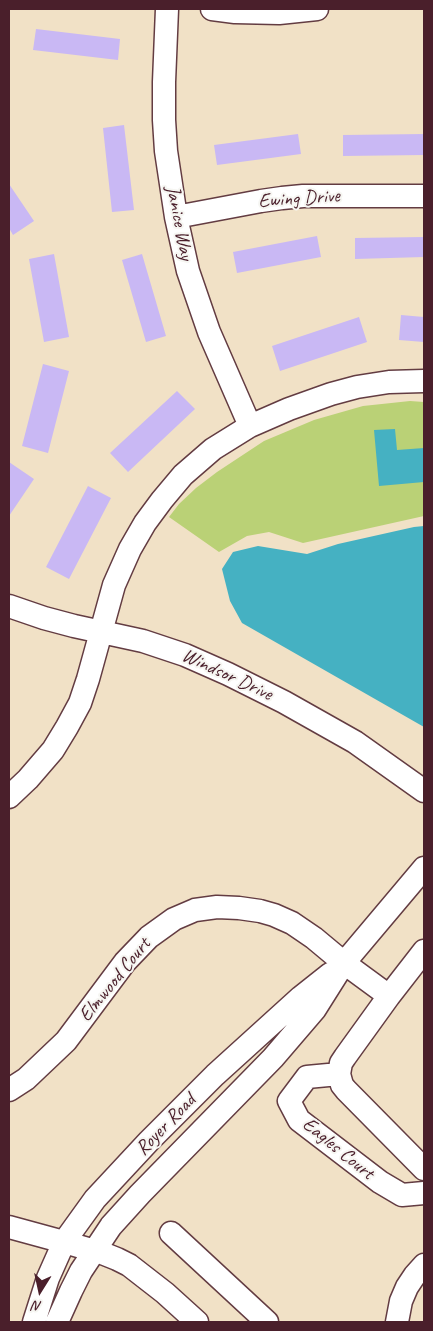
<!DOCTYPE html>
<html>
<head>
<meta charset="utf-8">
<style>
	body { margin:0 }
	#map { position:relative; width:433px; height:1331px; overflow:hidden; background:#f1e1c6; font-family:Caveat,sans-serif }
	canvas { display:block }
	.frame { position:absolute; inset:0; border:10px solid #4a1f2b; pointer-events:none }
	.north { position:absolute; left:15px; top:1266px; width:50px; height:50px; -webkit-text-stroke:4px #f6f6f2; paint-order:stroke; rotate:190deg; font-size:14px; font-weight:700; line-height:20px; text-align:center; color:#4a1f2b }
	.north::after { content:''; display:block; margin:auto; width:18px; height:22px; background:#4a1f2b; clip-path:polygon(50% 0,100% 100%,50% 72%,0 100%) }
</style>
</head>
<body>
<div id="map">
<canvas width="433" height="1331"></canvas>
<div class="frame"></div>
<div class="north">N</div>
</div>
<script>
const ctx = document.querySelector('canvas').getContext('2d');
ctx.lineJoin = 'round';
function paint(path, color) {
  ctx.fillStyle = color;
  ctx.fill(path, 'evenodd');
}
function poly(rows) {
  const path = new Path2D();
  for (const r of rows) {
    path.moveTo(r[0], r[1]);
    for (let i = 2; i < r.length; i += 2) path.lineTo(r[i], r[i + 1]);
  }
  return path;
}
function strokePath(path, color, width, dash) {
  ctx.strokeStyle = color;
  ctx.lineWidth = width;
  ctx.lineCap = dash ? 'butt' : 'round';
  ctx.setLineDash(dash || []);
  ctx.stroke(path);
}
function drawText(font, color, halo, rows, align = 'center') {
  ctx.font = font + ' Caveat,sans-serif';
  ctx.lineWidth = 4;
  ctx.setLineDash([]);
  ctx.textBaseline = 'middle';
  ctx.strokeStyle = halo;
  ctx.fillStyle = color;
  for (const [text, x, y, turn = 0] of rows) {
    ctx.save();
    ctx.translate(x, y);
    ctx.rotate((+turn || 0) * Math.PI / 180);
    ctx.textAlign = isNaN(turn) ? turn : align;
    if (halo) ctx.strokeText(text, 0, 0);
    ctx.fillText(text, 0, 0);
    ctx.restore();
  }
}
paint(poly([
	[410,401,424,402,424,516,303,543,269,532,247,536,219,552,169,517,179,504,196,488,217,472,264,441,314,420,363,406]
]), '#bad176');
paint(poly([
	[395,429,397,450,424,448,424,482,379,486,374,430],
	[424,526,424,727,242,623,230,601,222,569,233,552,258,546,307,554,338,544,414,527]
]), '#45b1c2');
paint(poly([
	[36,29,120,39,118,60,33,50],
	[124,125,134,210,112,212,103,128],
	[298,134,301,154,217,165,214,145],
	[424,134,424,155,343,156,343,135],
	[9,184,34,221,13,235,9,228],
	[317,236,321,257,237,273,233,252],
	[424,237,424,257,355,259,355,238],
	[54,254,69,337,44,342,29,259],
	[142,254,166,336,146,342,122,260],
	[401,315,424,317,424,342,399,340],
	[359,317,367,342,280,371,272,346],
	[43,364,69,371,48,453,22,446],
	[177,391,195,409,128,472,110,453],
	[9,462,34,479,9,516],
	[88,486,111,498,69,579,46,567]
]), '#c9b8f4');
const minor = poly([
	[167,9,164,82,164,120,166,151,176,217,188,271,209,332,250,426],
	[212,9,235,12,279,13,317,9],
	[176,217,261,201,282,198,303,196,424,196],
	[9,606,44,618,74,626,143,641,185,655,228,674,284,702,355,742,424,791],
	[9,797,28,779,53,750,67,727,80,703,88,679,114,585,130,549,145,523,162,500,183,475,213,449,250,426,289,409,331,394,357,387,389,382,424,381],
	[424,951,389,996,345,1057,341,1063,339,1074,342,1085,346,1090,424,1169],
	[339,1074,307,1077,289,1101,299,1120,380,1182,402,1195,424,1193],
	[9,1090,26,1079,66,1041,125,962,149,937,174,919,195,910,217,907,239,908,260,911,274,915,292,923,314,938,344,963,389,996],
	[9,1227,64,1242,102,1253,117,1259,129,1265,165,1293,197,1322],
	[171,1233,267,1322],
	[34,1322,48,1278,64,1242,95,1199,149,1141,215,1075,301,997,330,974],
	[57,1322,71,1291,81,1271,111,1226,140,1194,273,1058,315,1009,344,963,424,868],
	[397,1322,401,1301,407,1287,415,1275,424,1265]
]);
strokePath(minor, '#633c42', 25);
strokePath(minor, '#fff', 22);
drawText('20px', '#4a1f2b', '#f6f6f2', [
	["Ewing Drive",299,199,-4],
	["Janice Way",179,223,79],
	["Windsor Drive",227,675,25],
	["Elmwood Court",115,980,-51],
	["Royer Road",166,1125,-46],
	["Eagles Court",338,1149,39]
]);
</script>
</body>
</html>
